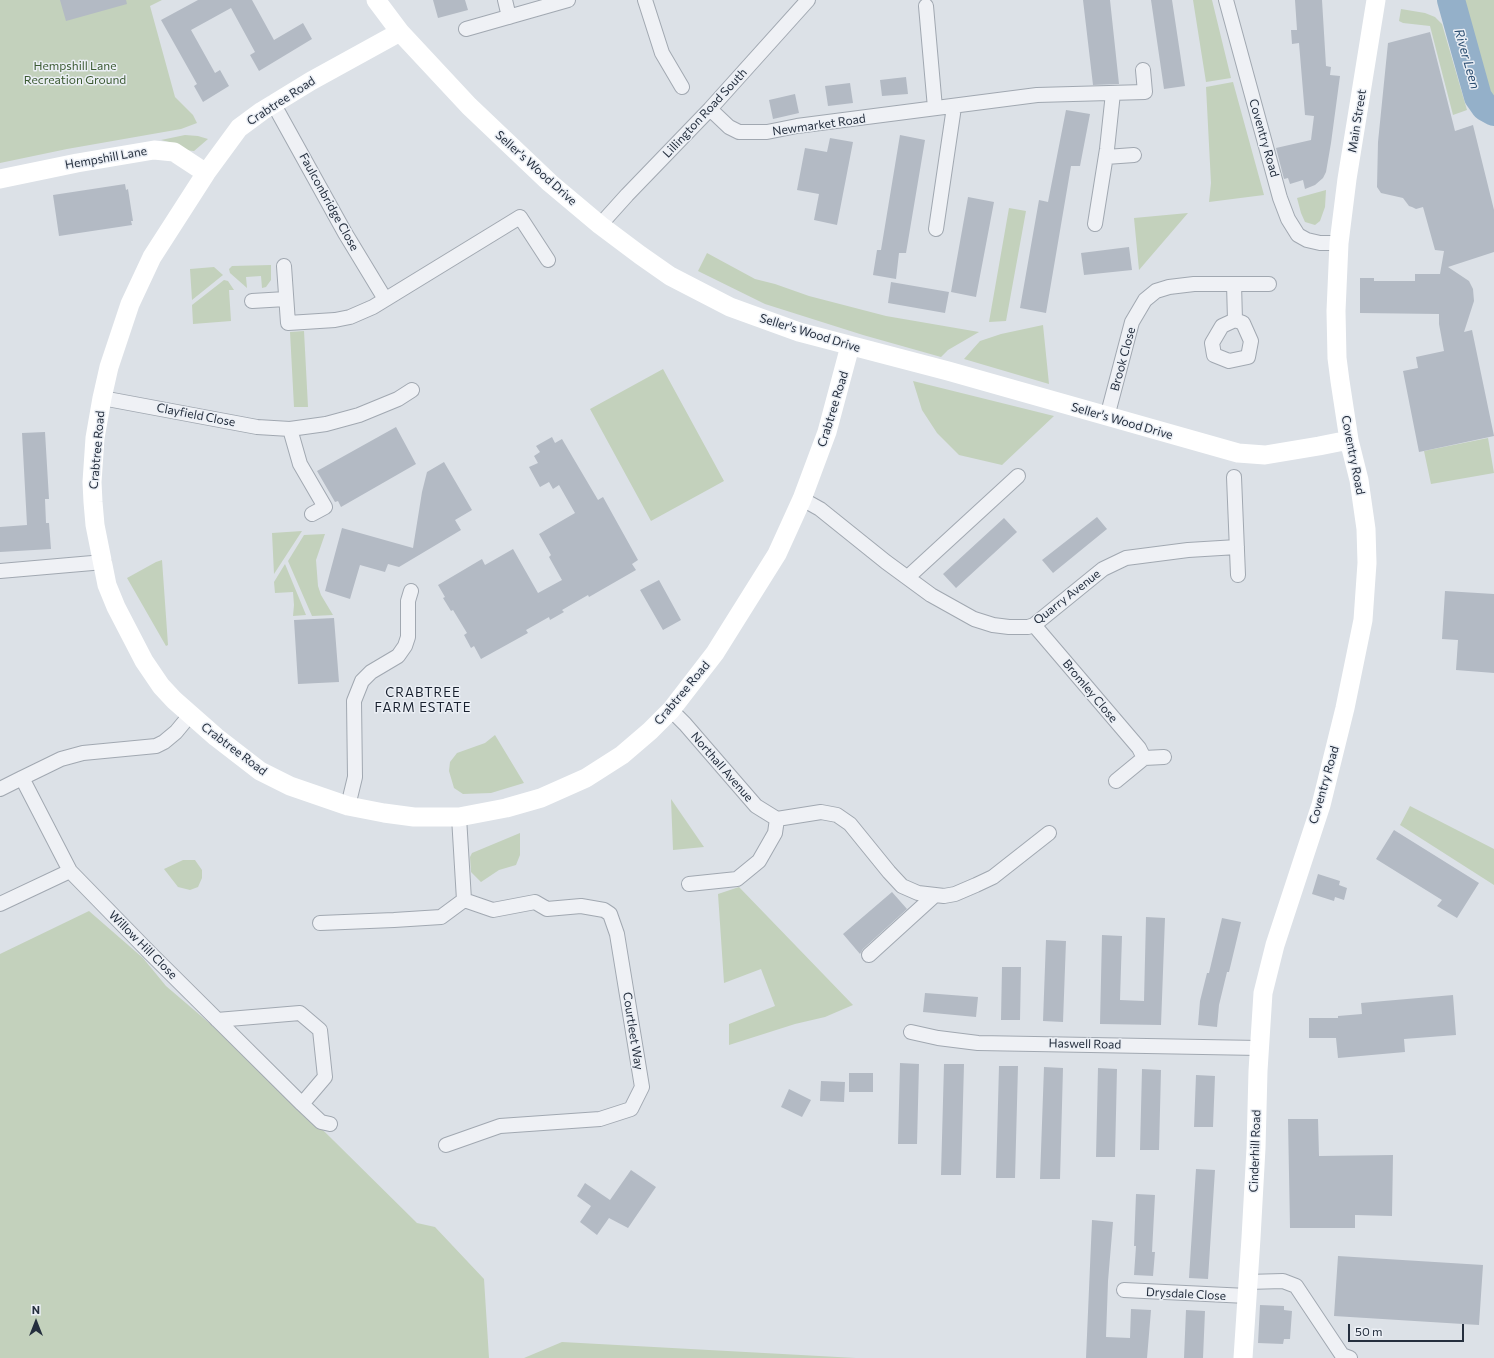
<!DOCTYPE html>
<html>
<head>
<meta charset="utf-8">
<style>
	body { margin:0 }
	#map { position:relative; width:1494px; height:1358px; overflow:hidden; background:#dce1e7; font-family:Commissioner,sans-serif }
	canvas { display:block }
	.north { position:absolute; left:16px; top:1302px; width:40px; height:40px; -webkit-text-stroke:3px #ebeff5; paint-order:stroke; rotate:0deg; font-size:11px; font-weight:700; line-height:16px; text-align:center; color:#252f3e }
	.north::after { content:''; display:block; margin:auto; width:14px; height:18px; background:#252f3e; clip-path:polygon(50% 0,100% 100%,50% 72%,0 100%) }
	.scale { position:absolute; left:1348px; top:1324px; width:116px; height:18px; box-sizing:border-box; border:2px solid #252f3e; border-top:0; padding-left:5px; font-size:12px; line-height:14px; white-space:nowrap; color:#252f3e; -webkit-text-stroke:3px #ebeff5; paint-order:stroke }
</style>
</head>
<body>
<div id="map">
<canvas width="1494" height="1358"></canvas>
<div class="north">N</div>
<div class="scale">50 m</div>
</div>
<script>
const ctx = document.querySelector('canvas').getContext('2d');
ctx.lineJoin = 'round';
function paint(path, color) {
  ctx.fillStyle = color;
  ctx.fill(path, 'evenodd');
}
function poly(rows) {
  const path = new Path2D();
  for (const r of rows) {
    path.moveTo(r[0], r[1]);
    for (let i = 2; i < r.length; i += 2) path.lineTo(r[i], r[i + 1]);
  }
  return path;
}
function strokePath(path, color, width, dash) {
  ctx.strokeStyle = color;
  ctx.lineWidth = width;
  ctx.lineCap = dash ? 'butt' : 'round';
  ctx.setLineDash(dash || []);
  ctx.stroke(path);
}
function drawText(font, color, halo, rows, align = 'center') {
  ctx.font = font + ' Commissioner,sans-serif';
  ctx.lineWidth = 3;
  ctx.setLineDash([]);
  ctx.textBaseline = 'middle';
  ctx.strokeStyle = halo;
  ctx.fillStyle = color;
  for (const [text, x, y, turn = 0] of rows) {
    ctx.save();
    ctx.translate(x, y);
    ctx.rotate((+turn || 0) * Math.PI / 180);
    ctx.textAlign = isNaN(turn) ? turn : align;
    if (halo) ctx.strokeText(text, 0, 0);
    ctx.fillText(text, 0, 0);
    ctx.restore();
  }
}
paint(poly([
	[0,0,162,0,150,6,175,97,193,115,197,123,181,129,67,149,0,163],
	[1193,0,1212,0,1231,78,1206,82],
	[1458,0,1494,0,1494,97,1483,83],
	[1401,9,1425,13,1435,17,1442,24,1467,110,1453,115,1430,26,1403,23,1399,21],
	[1233,82,1264,195,1209,202,1211,183,1206,87],
	[185,135,198,136,208,139,194,151,184,150,169,142,161,140],
	[1326,190,1325,207,1320,221,1315,225,1305,222,1301,213,1297,198],
	[1009,208,1026,211,1006,321,989,322],
	[1188,213,1139,270,1134,218],
	[707,253,755,279,775,284,809,296,886,316,979,332,948,350,941,357,863,335,765,304,702,273,698,271],
	[271,265,271,280,266,287,262,288,261,276,246,277,247,288,230,273,229,269,232,266],
	[214,267,223,275,192,300,190,269],
	[224,280,228,281,234,290,229,290,231,321,193,324,192,305],
	[1043,325,1049,384,964,359,980,341,1001,334],
	[304,331,308,407,294,407,290,332],
	[663,369,724,481,651,521,590,409],
	[913,381,1054,416,1002,465,959,455,937,433,922,410],
	[1488,438,1494,473,1431,484,1424,451],
	[302,531,274,574,272,533],
	[325,534,316,560,318,586,321,595,333,615,312,616,288,561,304,535],
	[162,560,168,645,166,646,127,578,156,562],
	[285,564,306,615,293,616,294,605,293,592,275,593,274,582],
	[495,735,524,783,491,793,463,794,454,788,449,771,450,762,457,753,485,743],
	[671,799,704,847,673,850],
	[1410,806,1494,849,1494,885,1400,825],
	[520,833,520,855,516,865,499,870,481,882,471,872,470,857,472,853],
	[183,860,195,860,202,870,202,878,198,887,190,890,178,887,164,869],
	[739,887,853,1005,825,1017,795,1024,729,1045,729,1024,775,1006,761,969,724,983,718,894],
	[89,911,143,958,166,986,249,1057,417,1223,435,1227,484,1279,489,1358,0,1358,0,954],
	[562,1342,856,1358,524,1358]
]), '#c3d1bc');
strokePath(poly([
	[1451,0,1478,97,1485,107,1494,112]
]), '#94b0c9', 28);
paint(poly([
	[60,0,126,0,127,4,66,21],
	[198,0,252,0,274,40,303,23,312,39,259,71,250,55,255,52,231,8,191,30,215,73,220,70,229,86,203,102,194,86,197,84,161,20],
	[433,0,465,0,468,10,438,18],
	[1083,0,1110,0,1119,84,1093,85],
	[1151,0,1172,0,1185,86,1164,89],
	[1295,0,1322,0,1326,66,1331,67,1330,75,1340,76,1331,143,1326,172,1323,178,1315,185,1305,189,1303,180,1290,184,1288,178,1284,179,1276,148,1311,140,1314,116,1305,115,1299,43,1292,44,1291,30,1297,30],
	[1430,32,1455,131,1473,125,1494,210,1494,252,1448,267,1469,281,1473,289,1474,301,1464,332,1472,330,1494,436,1419,452,1403,371,1418,368,1416,357,1444,351,1439,324,1439,314,1360,313,1360,278,1374,278,1374,281,1415,281,1415,274,1440,274,1444,251,1435,250,1423,207,1416,209,1412,207,1409,206,1403,198,1381,193,1377,187,1378,142,1388,43],
	[906,77,908,94,882,96,880,80],
	[850,83,853,103,828,106,825,86],
	[795,94,799,113,773,119,769,100],
	[1066,110,1090,114,1080,166,1071,166,1046,313,1020,308,1039,200,1048,202],
	[900,135,925,140,906,253,899,253,896,279,873,275,877,250,881,250],
	[830,138,853,142,837,225,814,220,819,194,797,190,805,148,827,152],
	[125,184,126,190,128,189,133,221,131,221,132,225,59,236,53,195],
	[968,197,994,202,976,297,951,292],
	[1129,247,1132,270,1084,275,1081,253],
	[891,282,949,292,945,313,888,303],
	[396,427,416,464,341,507,338,501,335,502,317,471],
	[45,432,49,499,45,499,46,523,49,523,51,549,0,552,0,527,27,525,22,433],
	[552,437,555,443,562,439,598,500,603,497,638,560,632,564,636,570,589,597,588,595,562,610,564,612,550,620,549,617,526,630,528,633,481,659,474,646,471,648,464,635,467,633,453,610,451,611,443,598,445,597,438,585,482,559,485,565,513,549,538,593,562,580,549,557,551,555,539,534,575,513,559,485,553,489,549,482,540,487,529,467,538,463,534,456,540,452,536,446],
	[444,462,472,510,455,520,461,530,399,567,388,564,385,572,360,565,350,599,325,591,342,528,413,548,422,492,427,472],
	[1097,517,1107,529,1053,573,1042,560],
	[1004,518,1017,532,956,588,943,574],
	[659,580,681,620,663,630,640,590],
	[1445,591,1494,594,1494,673,1456,670,1458,640,1442,639],
	[334,618,339,682,298,684,294,620],
	[1394,830,1479,883,1457,918,1437,906,1442,900,1376,859],
	[1318,874,1340,881,1339,885,1347,888,1344,900,1335,897,1334,901,1312,894],
	[892,892,907,909,863,949,860,954,843,934],
	[1146,917,1165,918,1161,1025,1100,1024,1102,935,1122,936,1120,1000,1144,1001],
	[1222,918,1241,922,1229,972,1227,972,1219,1005,1217,1027,1198,1025,1200,1001,1207,973,1209,973],
	[1046,940,1066,941,1063,1022,1043,1021],
	[1002,967,1021,967,1020,1020,1001,1020],
	[925,993,978,997,976,1017,923,1012],
	[1453,995,1456,1035,1404,1039,1405,1052,1338,1058,1336,1038,1309,1038,1309,1018,1338,1018,1338,1016,1362,1014,1361,1003],
	[900,1063,919,1064,917,1144,898,1144],
	[944,1064,964,1064,961,1175,941,1175],
	[999,1066,1018,1066,1015,1178,996,1178],
	[1044,1067,1063,1068,1060,1179,1040,1179],
	[1098,1068,1117,1069,1115,1157,1096,1157],
	[1142,1069,1161,1070,1159,1150,1140,1150],
	[849,1073,873,1073,873,1092,849,1092],
	[1196,1075,1215,1076,1213,1127,1194,1127],
	[821,1081,845,1082,844,1102,820,1101],
	[789,1089,811,1100,802,1117,781,1107],
	[1288,1119,1318,1119,1319,1156,1393,1155,1392,1216,1355,1215,1355,1228,1290,1228],
	[1196,1169,1215,1170,1208,1279,1189,1278],
	[631,1170,656,1187,628,1228,609,1218,597,1235,580,1222,591,1206,577,1196,585,1183,610,1200],
	[1136,1194,1155,1195,1152,1252,1155,1252,1153,1276,1134,1275,1136,1246,1134,1246],
	[1092,1220,1113,1222,1108,1281,1106,1337,1130,1338,1131,1309,1151,1310,1147,1358,1086,1358],
	[1338,1256,1483,1265,1479,1325,1334,1316],
	[1260,1305,1284,1306,1284,1310,1292,1311,1290,1339,1284,1339,1283,1344,1258,1343],
	[1186,1310,1205,1311,1203,1358,1184,1358]
]), '#b3bac4');
const street = poly([
	[505,0,509,17],
	[645,0,662,53,682,87],
	[1226,0,1280,198,1288,219,1298,235,1307,240,1320,243,1339,243],
	[926,6,935,108],
	[466,29,568,0],
	[273,103,345,233,385,299],
	[710,109,729,127,739,132,767,132,797,126,1037,95,1145,92,1143,70],
	[1106,157,1134,155],
	[1095,224,1107,149,1113,93],
	[600,225,627,195,710,109,808,0],
	[936,229,954,107],
	[284,266,288,323,335,320,350,317,373,307,520,217,548,260],
	[1234,284,1235,320],
	[252,301,286,299],
	[1235,320,1243,323,1251,341,1248,357,1229,361,1214,355,1212,343,1222,326,1235,320],
	[102,398,257,427,290,429,326,424,359,415,398,399,412,390],
	[1107,417,1132,322,1145,300,1156,291,1169,287,1194,284,1269,284],
	[290,429,300,464,325,507,312,514],
	[1234,477,1238,575],
	[802,499,820,509,886,562,931,595,974,619,993,625,1009,627,1028,627,1034,625,1103,569,1126,558,1188,550,1237,547],
	[0,571,104,562],
	[908,577,1018,476],
	[1034,625,1139,748,1144,758,1164,757],
	[671,710,685,724,756,806,777,819,821,812,837,815,850,824,889,872,902,886,918,893,944,896,955,894,976,885,993,877,1049,833],
	[1116,781,1144,758],
	[0,789,22,778],
	[348,806,355,777,354,701,362,681,371,672,398,656,405,646,408,637,408,601,411,591],
	[70,871,150,953,302,1104,321,1122,330,1124],
	[689,884,737,879,759,861,775,833,777,819],
	[0,904,70,871,22,778,61,759,83,753,156,746,164,742,176,732,190,715],
	[320,923,394,920,441,917,464,900,459,817],
	[869,955,935,895],
	[217,1020,300,1013,320,1030,325,1077,302,1104],
	[911,1032,938,1038,978,1043,1259,1048],
	[446,1145,500,1126,600,1119,631,1109,642,1087,617,934,610,914,604,910,581,906,547,909,535,902,493,910,464,900],
	[1247,1282,1283,1281,1296,1286,1342,1355,1350,1358],
	[1124,1290,1247,1296]
]);
strokePath(street, '#a1a8b1', 16);
strokePath(street, '#eff1f5', 14);
strokePath(poly([
	[376,0,400,32,469,106,550,183,600,225,640,255,670,276,730,307,799,332,948,371,1238,453,1265,455,1319,446,1349,440],
	[400,32,311,81,262,111,239,128,206,173,152,257,130,304,109,367,102,398,95,438,92,482,93,502,95,525,107,585,116,607,144,661,161,686,174,700,216,737,260,771,290,786,348,806,384,813,414,817,459,817,506,808,541,798,586,778,622,755,650,731,671,710,715,653,777,554,802,499,827,432,850,346],
	[0,179,77,163,154,150,174,152,206,173],
	[1243,1358,1251,1238,1256,1148,1258,1071,1263,993,1275,945,1321,805,1345,708,1363,620,1367,563,1366,529,1359,480,1349,440,1340,381,1337,358,1336,311,1339,243,1347,179,1376,0]
]), '#fff', 19);
drawText('12px', '#3b5a32', '#ebeff5', [
	["Hempshill Lane",75,66],
	["Recreation Ground",75,80]
]);
drawText('12px', '#252f3e', '#ebeff5', [
	["Crabtree Road",281,101,-33],
	["Lillington Road South",705,113,-47],
	["Main Street",1357,121,-81],
	["Newmarket Road",819,125,-8],
	["Coventry Road",1264,138,74],
	["Hempshill Lane",106,158,-10],
	["Seller's Wood Drive",536,168,42],
	["Faulconbridge Close",329,202,61],
	["Seller's Wood Drive",810,333,17],
	["Brook Close",1123,359,-75],
	["Crabtree Road",833,409,-73],
	["Clayfield Close",196,415,11],
	["Seller's Wood Drive",1122,421,16],
	["Crabtree Road",97,450,-85],
	["Coventry Road",1353,455,79],
	["Quarry Avenue",1067,597,-38],
	["Bromley Close",1090,691,50],
	["Crabtree Road",682,693,-50],
	["Crabtree Road",234,749,37],
	["Northall Avenue",722,767,49],
	["Coventry Road",1324,785,-74],
	["Willow Hill Close",143,945,45],
	["Courtleet Way",633,1031,81],
	["Haswell Road",1085,1044,1],
	["Cinderhill Road",1255,1151,-88],
	["Drysdale Close",1186,1294,3]
]);
drawText('italic 13px', '#2e5073', '#ebeff5', [
	["River Leen",1467,59,74]
]);
ctx.letterSpacing = '1px';
drawText('13px', '#18202e', '#ebeff5', [
	["CRABTREE",423,693],
	["FARM ESTATE",423,708]
]);
ctx.letterSpacing = '0px';
</script>
</body>
</html>
